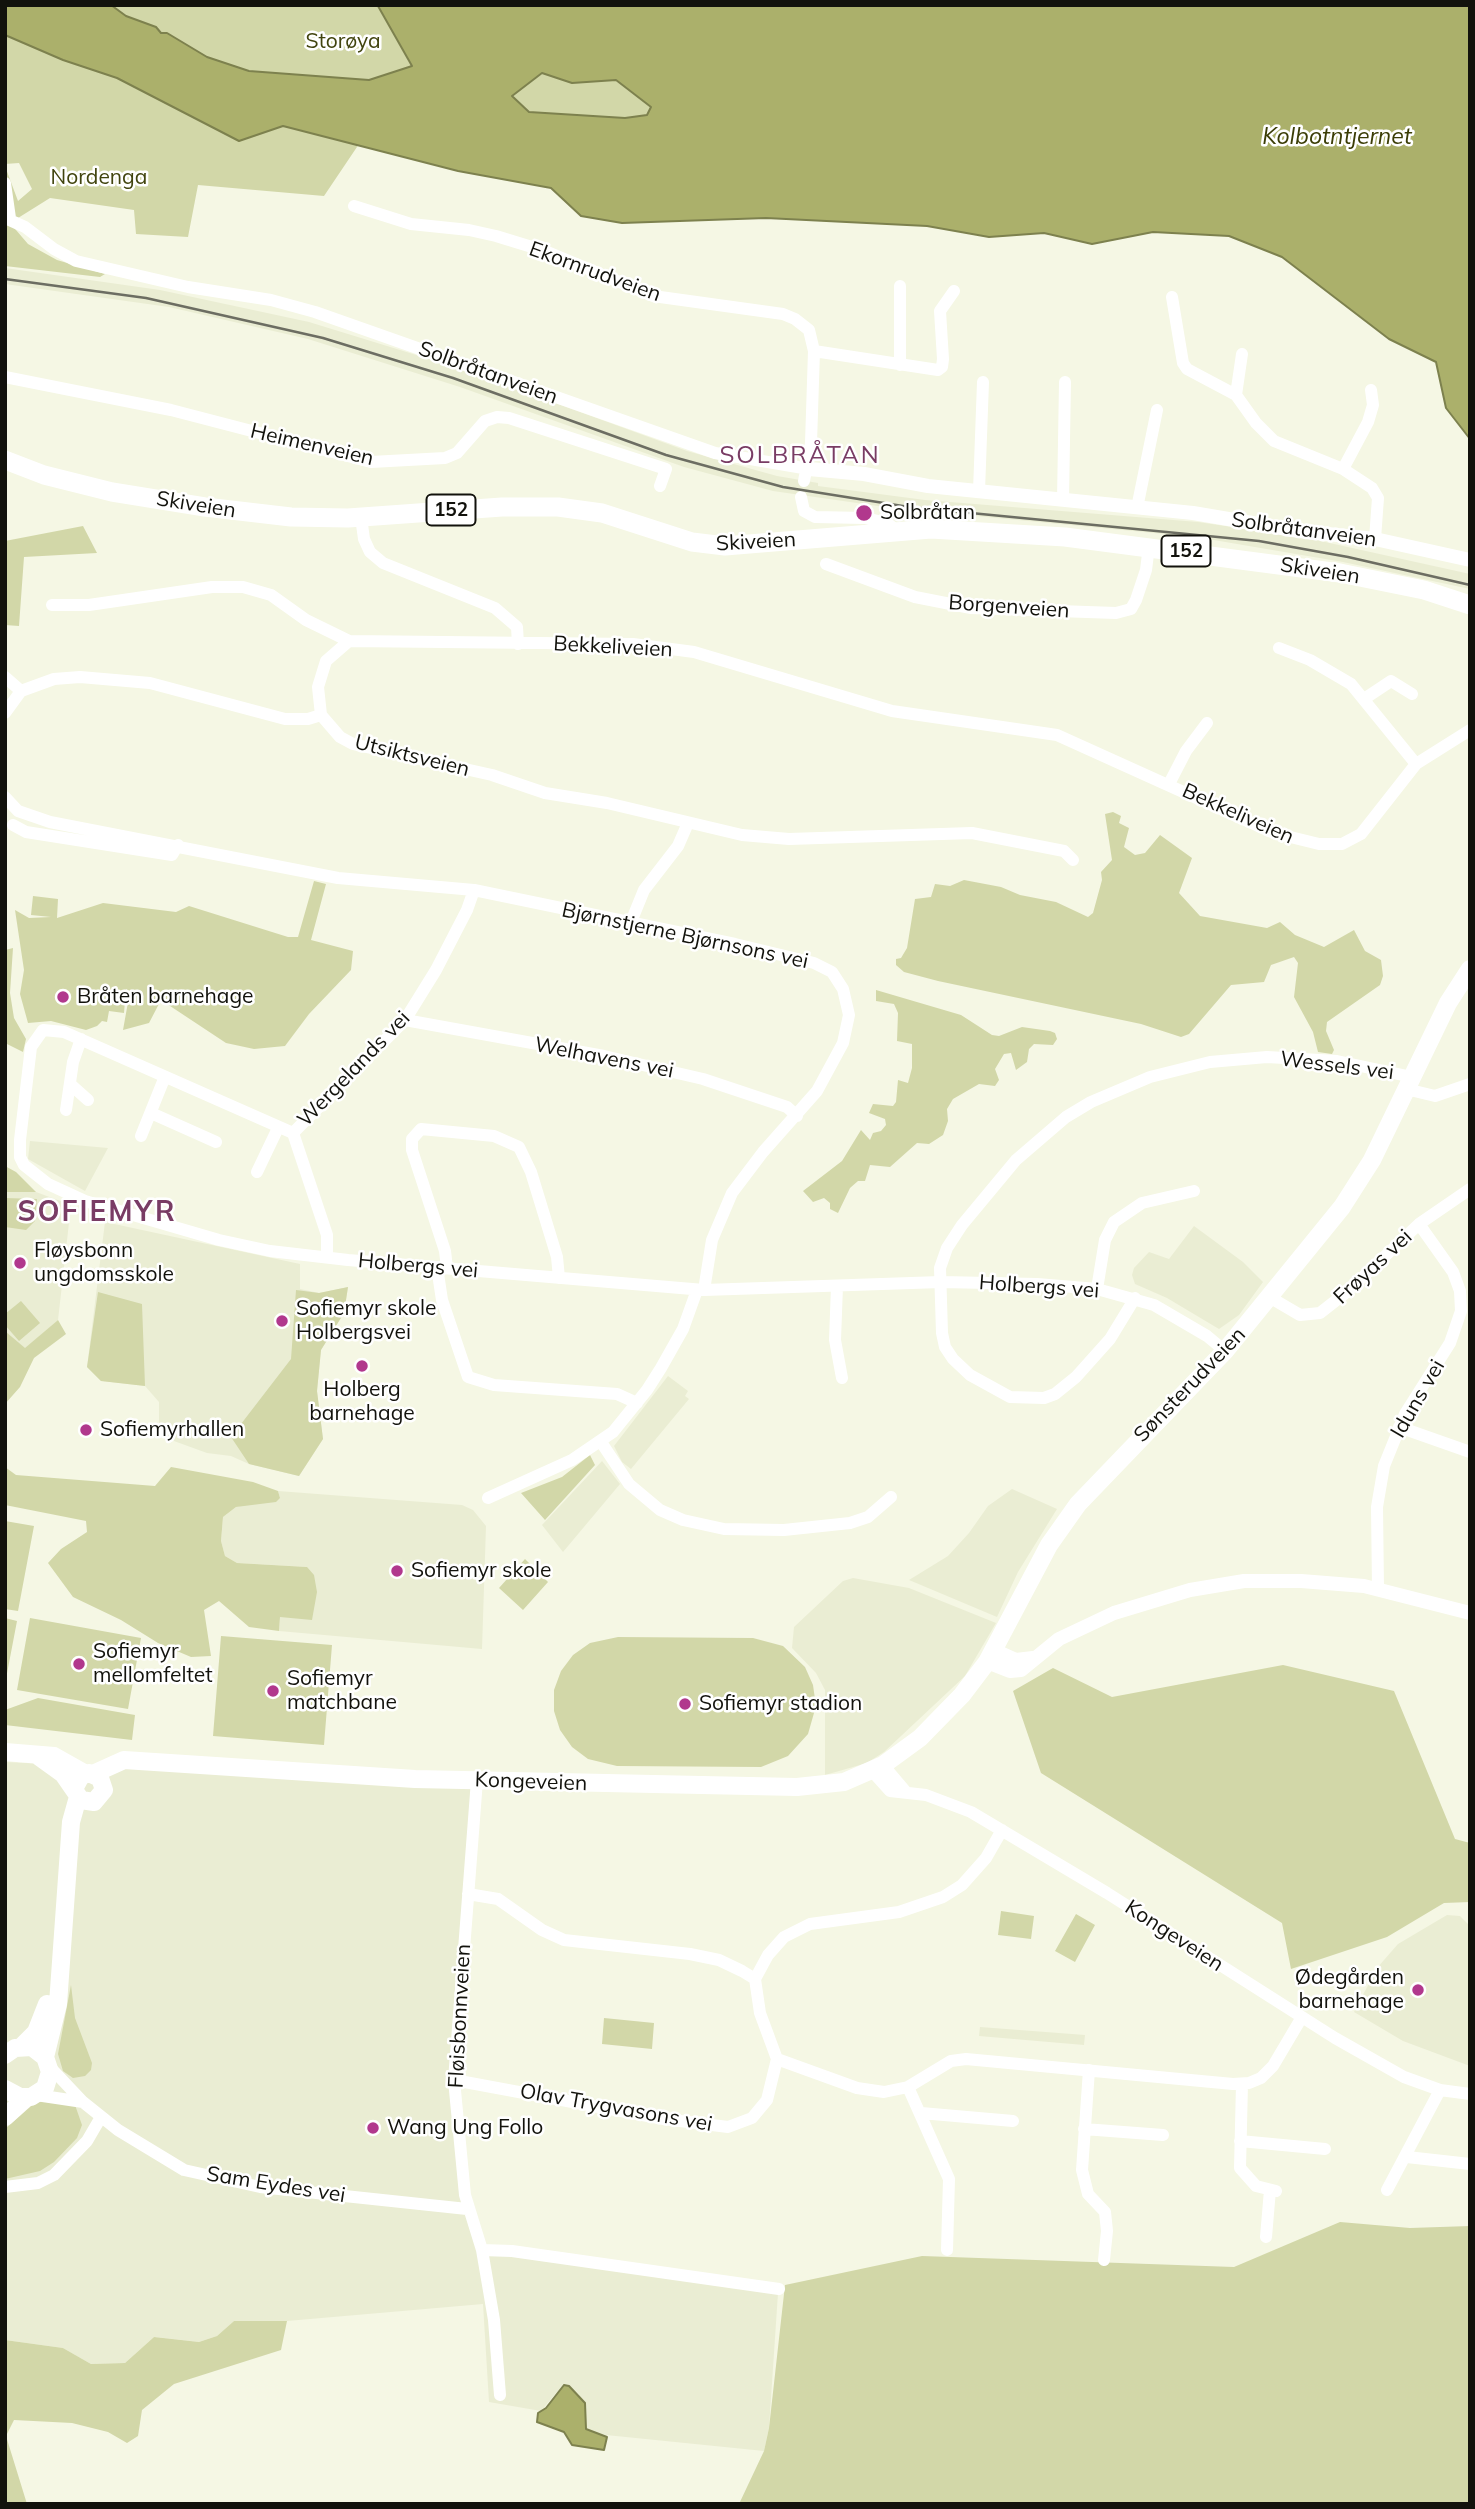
<!DOCTYPE html>
<html>
<head>
<meta charset="utf-8">
<style>
	body { margin:0 }
	#map { position:relative; width:1475px; height:2509px; overflow:hidden; background:#f5f7e4; font-family:Mulish,sans-serif }
	canvas { display:block }
	.frame { position:absolute; inset:0; border:7px solid #12120c; pointer-events:none }
</style>
</head>
<body>
<div id="map">
<canvas width="1475" height="2509"></canvas>
<div class="frame"></div>
</div>
<script>
const ctx = document.querySelector('canvas').getContext('2d');
ctx.lineJoin = 'round';
function paint(path, color) {
  ctx.fillStyle = color;
  ctx.fill(path, 'evenodd');
}
function poly(rows) {
  const path = new Path2D();
  for (const r of rows) {
    path.moveTo(r[0], r[1]);
    for (let i = 2; i < r.length; i += 2) path.lineTo(r[i], r[i + 1]);
  }
  return path;
}
function strokePath(path, color, width, dash) {
  ctx.strokeStyle = color;
  ctx.lineWidth = width;
  ctx.lineCap = dash ? 'butt' : 'round';
  ctx.setLineDash(dash || []);
  ctx.stroke(path);
}
function drawText(font, color, halo, rows, align = 'center') {
  ctx.font = font + ' Mulish,sans-serif';
  ctx.lineWidth = 5;
  ctx.setLineDash([]);
  ctx.textBaseline = 'middle';
  ctx.strokeStyle = halo;
  ctx.fillStyle = color;
  for (const [text, x, y, turn = 0] of rows) {
    ctx.save();
    ctx.translate(x, y);
    ctx.rotate((+turn || 0) * Math.PI / 180);
    ctx.textAlign = isNaN(turn) ? turn : align;
    if (halo) ctx.strokeText(text, 0, 0);
    ctx.fillText(text, 0, 0);
    ctx.restore();
  }
}
paint(poly([
	[5,268,160,290,309,322,465,370,687,451,777,476,818,483,818,486,925,500,1198,522,1307,538,1470,574,1470,589,1343,562,1196,537,892,508,773,491,684,467,460,387,308,339,169,307,5,284],
	[30,1141,108,1148,85,1191,28,1159],
	[5,1192,36,1192,71,1205,58,1320,25,1349,5,1331],
	[105,1222,300,1264,300,1289,319,1293,348,1287,344,1313,321,1350,317,1391,323,1439,299,1476,249,1464,231,1456,207,1453,163,1437,159,1429,159,1402,145,1386,101,1381,87,1367],
	[1194,1226,1243,1262,1263,1282,1239,1315,1219,1329,1167,1298,1135,1284,1132,1275,1134,1268,1149,1252,1169,1259],
	[668,1376,688,1391,685,1396,689,1399,631,1469,622,1462,614,1446],
	[602,1461,620,1484,563,1552,542,1525],
	[1012,1489,1057,1509,1018,1572,997,1617,909,1580,948,1556,969,1533,988,1506],
	[278,1491,462,1505,473,1510,486,1526,482,1649,279,1631,280,1617,307,1567,237,1563,225,1556,221,1541,223,1517,236,1507,280,1498],
	[853,1578,909,1588,996,1623,965,1676,884,1752,867,1763,825,1775,825,1690,816,1673,792,1648,794,1627,843,1581],
	[5,1762,479,1785,465,1927,457,2130,482,2250,778,2293,769,2428,764,2451,606,2435,589,2431,584,2426,585,2403,569,2386,556,2393,541,2411,489,2402,483,2304,287,2321,234,2321,217,2336,199,2342,154,2337,125,2363,91,2364,63,2348,5,2340],
	[1447,1915,1460,1916,1470,1926,1470,2066,1403,2041,1354,2012,1377,1968,1398,1944],
	[980,2027,1085,2035,1084,2045,979,2036]
]), '#eaedd3');
paint(poly([
	[111,5,378,6,412,67,369,80,249,71,207,57,167,33,161,33,156,27,126,16],
	[5,35,63,60,117,78,239,141,282,126,359,144,324,196,198,185,188,237,136,234,134,210,50,198,10,223,28,244,57,260,105,274,100,277,5,266,5,166,18,201,32,189,19,163,5,164],
	[543,73,572,83,616,80,651,107,647,115,625,118,529,112,511,96],
	[83,526,97,553,24,557,19,626,5,625,5,541],
	[1113,812,1121,816,1119,823,1129,828,1124,847,1135,855,1145,853,1160,835,1192,858,1179,893,1200,916,1267,928,1280,922,1295,935,1324,947,1354,930,1365,951,1381,960,1383,976,1380,985,1327,1022,1326,1031,1334,1050,1332,1054,1318,1052,1313,1032,1294,997,1298,963,1294,957,1271,965,1264,982,1231,985,1189,1034,1181,1037,1141,1024,938,981,904,972,896,965,896,959,901,958,907,948,915,899,931,897,935,884,950,886,964,880,1001,887,1020,895,1056,902,1088,917,1093,913,1102,880,1101,872,1112,860,1105,814],
	[314,881,326,884,311,940,353,951,351,970,309,1014,285,1046,254,1049,226,1043,161,1000,149,1023,123,1030,130,991,126,989,124,1013,109,1011,107,1022,102,1021,97,1026,86,1030,51,1021,28,1023,20,994,24,970,15,910,29,918,51,917,31,915,33,896,58,899,57,918,103,903,176,912,189,906,288,937,298,937],
	[13,948,10,993,14,1018,26,1039,23,1052,5,1043,5,950],
	[876,990,961,1015,992,1035,999,1036,1022,1027,1050,1031,1055,1033,1057,1039,1053,1045,1034,1044,1029,1049,1027,1062,1016,1070,1011,1053,1004,1054,995,1069,999,1080,995,1086,979,1084,953,1099,947,1109,948,1121,943,1135,929,1144,917,1143,890,1167,870,1165,865,1181,858,1181,850,1188,838,1213,830,1209,830,1203,824,1198,813,1202,803,1191,842,1161,861,1130,870,1140,873,1133,881,1131,886,1125,885,1119,869,1113,873,1104,893,1106,896,1102,898,1080,908,1083,912,1068,912,1044,897,1041,898,1013,894,1004,876,1001],
	[5,1166,16,1172,36,1192,5,1192],
	[5,1198,37,1199,35,1221,26,1230,5,1227],
	[348,1287,344,1313,321,1350,317,1391,323,1439,299,1476,249,1464,231,1437,291,1359,296,1290,319,1293],
	[98,1292,142,1304,145,1386,101,1381,87,1367],
	[21,1301,40,1323,19,1341,5,1325,5,1314],
	[58,1320,66,1334,34,1358,20,1387,5,1404,5,1331,25,1348],
	[590,1455,595,1465,545,1520,521,1493,562,1477],
	[5,1467,16,1475,155,1486,171,1467,253,1482,278,1491,280,1498,276,1502,236,1507,223,1517,221,1541,225,1556,237,1563,307,1567,314,1575,317,1592,312,1620,280,1617,279,1631,249,1627,219,1601,204,1610,211,1656,191,1657,158,1643,121,1620,73,1597,48,1563,61,1549,87,1532,86,1521,5,1505],
	[5,1521,34,1526,18,1611,5,1609],
	[525,1559,548,1582,523,1610,499,1588],
	[5,1618,17,1621,5,1684],
	[30,1618,141,1638,128,1709,17,1690],
	[221,1636,332,1645,324,1745,213,1736],
	[618,1637,753,1638,783,1646,805,1667,813,1685,816,1706,808,1734,788,1756,761,1767,617,1766,588,1759,572,1747,560,1730,554,1711,554,1690,561,1671,573,1655,590,1643],
	[1283,1665,1394,1691,1455,1839,1470,1843,1470,1902,1444,1903,1387,1937,1291,1969,1282,1923,1041,1773,1013,1691,1053,1668,1112,1697],
	[38,1698,135,1715,132,1740,5,1725,5,1710],
	[1001,1911,1034,1916,1031,1939,998,1935],
	[1076,1914,1095,1925,1075,1962,1055,1951],
	[71,1985,75,2018,92,2063,91,2070,85,2076,73,2078,63,2071,58,2054],
	[604,2018,654,2023,652,2049,602,2044],
	[37,2101,75,2105,82,2125,77,2138,54,2162,40,2171,5,2179,5,2129],
	[1340,2222,1410,2228,1470,2226,1470,2504,739,2504,764,2451,769,2428,785,2285,922,2256,1234,2267],
	[234,2321,287,2321,281,2350,174,2384,142,2410,138,2436,127,2443,108,2432,72,2423,14,2420,6,2436,27,2504,5,2504,5,2340,63,2348,91,2364,125,2363,154,2337,199,2342,217,2336]
]), '#d2d7a8');
const water = poly([
	[5,5,111,5,126,16,156,27,161,33,167,33,207,57,249,71,369,80,412,66,378,6,369,5,1470,5,1470,439,1446,408,1436,362,1389,339,1282,257,1229,236,1153,232,1092,244,1044,233,989,237,927,226,766,218,622,223,581,216,551,188,458,171,283,126,239,141,117,78,63,60,5,35,5,5],
	[542,73,572,83,616,80,651,107,647,115,625,118,529,112,512,96,542,73],
	[564,2385,569,2386,585,2403,586,2429,607,2437,604,2450,572,2445,564,2432,537,2422,538,2413,546,2408,564,2385]
]);
paint(water, '#abb06b');
strokePath(water, '#7d814e', 2);
strokePath(poly([
	[5,183,10,218],
	[354,206,411,224,469,230,496,236,545,251,653,296,783,314,795,319,809,330,814,351,811,443,804,481],
	[5,218,25,227,54,249,76,261,188,287,271,300,315,312,715,453,809,469],
	[1172,297,1183,363,1187,369,1236,395],
	[814,351,938,370,942,367,943,359,940,311,954,291],
	[1242,354,1236,395,1256,423,1274,441,1343,469,1372,488,1378,498,1375,539],
	[900,365,900,286],
	[5,377,171,410,371,462,445,458,457,453,485,421,497,417,509,418,666,469,660,486],
	[1343,469,1368,422,1373,405,1371,390],
	[979,491,983,382],
	[801,497,804,511,815,517,865,518,887,523,897,531],
	[1063,500,1065,382],
	[1137,508,1157,410],
	[361,517,364,539,370,552,383,563,495,608,517,627,518,644],
	[826,564,915,597,971,608,1116,613,1131,609,1136,600,1146,570,1149,546],
	[52,605,89,605,212,587,243,587,271,595,306,620,349,641,633,644,694,652,892,711,1057,735,1274,833,1319,844,1342,844,1361,834,1416,764,1470,730],
	[349,641,326,661,318,687,321,715,340,737,353,744,492,775,545,793,607,803,742,835,789,839,972,833,1064,851,1073,860],
	[1279,648,1310,660,1351,684,1416,764],
	[5,677,21,691],
	[1364,699,1391,681,1412,694],
	[5,713,21,691,54,679,80,677,150,683,285,719,308,719,321,715],
	[1169,784,1186,751,1207,723],
	[5,797,18,811,50,822,338,878,474,890,735,944,814,963,832,972,843,989,849,1015,843,1043,817,1091,763,1152,732,1193,712,1240,704,1290],
	[13,825,26,832,172,855,178,845],
	[631,922,644,890,678,846,688,823],
	[405,1020,604,1056,703,1079,787,1107,797,1116],
	[70,1084,88,1100],
	[1406,1089,1435,1096,1470,1084],
	[66,1110,73,1062,81,1039],
	[151,1113,216,1142],
	[293,1133,64,1032,43,1030,31,1047,20,1140,20,1157,24,1165,48,1184,85,1201,219,1240,270,1251,348,1260,704,1290,941,1282,1037,1284,1097,1289,1154,1305,1207,1336,1225,1351],
	[141,1136,164,1079],
	[257,1172,278,1128],
	[327,1257,327,1235,293,1133,405,1020,436,970,467,910,474,890],
	[437,1267,442,1300,468,1377,494,1385,617,1394,637,1403],
	[447,1268,445,1251,412,1150,412,1139,421,1129,494,1136,519,1147,531,1172,557,1257,559,1278],
	[837,1286,835,1340,842,1378],
	[1097,1289,1105,1240,1114,1222,1142,1203,1194,1191],
	[1135,1298,1110,1339,1076,1377,1055,1394,1044,1398,1010,1397,970,1375,953,1359,945,1347,942,1333,940,1268,947,1248,962,1225,1016,1160,1066,1117,1091,1102,1150,1077,1210,1062,1267,1057,1337,1061,1412,1077],
	[1271,1298,1300,1315,1320,1313,1348,1291,1419,1224,1470,1189],
	[1399,1427,1470,1452],
	[601,1442,629,1484,660,1510,683,1520,724,1529,784,1530,850,1523,868,1517,891,1497],
	[488,1498,572,1460,613,1432,647,1390,661,1368,683,1329,697,1290],
	[1378,1589,1377,1507,1384,1466,1405,1414,1450,1343,1461,1311,1460,1291,1453,1272,1419,1224],
	[883,1765,905,1791],
	[872,1771,890,1791,926,1795,971,1812,1107,1893,1335,2038,1404,2077,1440,2090,1470,2094],
	[477,1780,454,2080,465,2195,482,2250,494,2320,500,2395],
	[468,1894,498,1899,542,1930,564,1940,690,1954,719,1960,742,1971,755,1979,760,2013,777,2059,857,2088,884,2092,908,2087,951,2061,966,2059,1233,2084,1249,2083,1261,2078,1273,2066,1302,2017],
	[755,1979,768,1955,784,1937,810,1924,899,1912,943,1897,962,1885,986,1858,1002,1830],
	[50,2067,83,2102,118,2130,184,2170,260,2187,467,2209],
	[1089,2070,1082,2170,1088,2194,1105,2212,1107,2231,1104,2260],
	[454,2080,664,2119,728,2127,752,2118,767,2100,777,2059],
	[1242,2084,1240,2168,1256,2186,1276,2191],
	[908,2087,949,2179,947,2250],
	[36,2095,83,2102],
	[921,2113,1013,2121],
	[1084,2129,1163,2135],
	[1240,2141,1325,2149],
	[1407,2157,1470,2164],
	[5,2187,38,2183,54,2175,87,2141,101,2117],
	[1387,2190,1440,2090],
	[1266,2237,1270,2190],
	[482,2250,512,2251,779,2289]
]), '#fff', 12);
strokePath(poly([
	[809,469,864,474,928,486,1193,513,1299,531,1375,539,1470,560],
	[994,1650,1016,1660,1033,1658],
	[987,1662,1010,1671,1021,1670,1059,1639,1114,1613,1190,1590,1244,1581,1301,1581,1364,1586,1470,1613]
]), '#fff', 14);
strokePath(poly([
	[5,1752,54,1756,86,1774],
	[38,1756,63,1774,81,1800,94,1802,104,1790,100,1778,89,1773,81,1776,75,1787],
	[93,1774,124,1760,415,1779,797,1787,844,1782,883,1765,920,1738,962,1695,987,1662,1049,1545,1078,1504,1225,1351,1342,1207,1372,1160,1448,1003,1470,969],
	[21,2047,36,2032,47,2004],
	[5,2055,15,2048,32,2047,45,2057,50,2072,45,2088,31,2097,20,2097,5,2089],
	[45,2057,58,2004,71,1822,78,1797],
	[5,2117,26,2098]
]), '#fff', 18);
strokePath(poly([
	[5,460,44,475,112,492,205,507,291,517,348,518,502,507,558,507,602,513,692,542,725,546,931,529,1065,537,1340,573,1424,590,1470,605]
]), '#fff', 19);
strokePath(poly([
	[5,279,146,298,323,338,453,378,666,455,783,487,909,507,1259,541,1348,557,1470,585]
]), '#6c6d62', 2.5);
for (const [x, y, r, color] of [
	[864,513,9,"#b1388d"],
	[63,997,7,"#b1388d"],
	[20,1263,7,"#b1388d"],
	[282,1321,7,"#b1388d"],
	[362,1366,7,"#b1388d"],
	[86,1430,7,"#b1388d"],
	[397,1571,7,"#b1388d"],
	[79,1664,7,"#b1388d"],
	[273,1691,7,"#b1388d"],
	[685,1704,7,"#b1388d"],
	[1418,1990,7,"#b1388d"],
	[373,2128,7,"#b1388d"]
]) {
  const dot = new Path2D();
  dot.arc(x, y, r, 0, 2 * Math.PI);
  ctx.fillStyle = color;
  ctx.fill(dot);
  strokePath(dot, '#fff', 2.5);
}
for (const [x, y, w] of [
	[451,510,49],
	[1186,551,49]
]) {
  const box = new Path2D();
  box.roundRect(x - w / 2, y - 15.5, w, 31, 5);
  ctx.fillStyle = '#fff';
  ctx.fill(box);
  strokePath(box, '#12120c', 2);
}
drawText('bold 19px', '#12120c', null, [
	["152",451,510],
	["152",1186,551]
]);
drawText('21px', '#41440e', '#fff', [
	["Storøya",343,42],
	["Nordenga",99,178]
]);
drawText('21px', '#12120c', '#fff', [
	["Ekornrudveien",595,272,20],
	["Solbråtanveien",488,373,20],
	["Heimenveien",312,445,13],
	["Skiveien",196,505,9],
	["Solbråtanveien",1304,530,8],
	["Skiveien",756,542,-3],
	["Skiveien",1320,571,9],
	["Borgenveien",1009,607,4],
	["Bekkeliveien",613,647,3],
	["Utsiktsveien",412,756,14],
	["Bekkeliveien",1238,814,24],
	["Bjørnstjerne Bjørnsons vei",685,936,12],
	["Welhavens vei",604,1058,11],
	["Wessels vei",1337,1066,7],
	["Wergelands vei",354,1069,-46],
	["Holbergs vei",418,1266,5],
	["Frøyas vei",1373,1267,-43],
	["Holbergs vei",1039,1287,4],
	["Sønsterudveien",1190,1385,-46],
	["Iduns vei",1418,1399,-60],
	["Kongeveien",531,1782,2],
	["Kongeveien",1174,1936,33],
	["Fløisbonnveien",460,2016,-87],
	["Olav Trygvasons vei",616,2108,10],
	["Sam Eydes vei",276,2185,9]
]);
drawText('21px', '#12120c', '#fff', [
	["Solbråtan",880,513],
	["Bråten barnehage",77,997],
	["Fløysbonn",34,1251],
	["ungdomsskole",34,1275],
	["Sofiemyr skole",296,1309],
	["Holbergsvei",296,1333],
	["Holberg",362,1390,"center"],
	["barnehage",362,1414,"center"],
	["Sofiemyrhallen",100,1430],
	["Sofiemyr skole",411,1571],
	["Sofiemyr",93,1652],
	["mellomfeltet",93,1676],
	["Sofiemyr",287,1679],
	["matchbane",287,1703],
	["Sofiemyr stadion",699,1704],
	["Ødegården",1404,1978,"right"],
	["barnehage",1404,2002,"right"],
	["Wang Ung Follo",387,2128]
], 'left');
drawText('italic 23px', '#3b3d06', '#fff', [
	["Kolbotntjernet",1337,137]
]);
ctx.letterSpacing = '2px';
drawText('24px', '#793c64', '#fff', [
	["SOLBRÅTAN",800,456]
]);
ctx.letterSpacing = '0px';
ctx.letterSpacing = '2px';
drawText('bold 28px', '#793c64', '#fff', [
	["SOFIEMYR",97,1213]
]);
ctx.letterSpacing = '0px';
</script>
</body>
</html>
